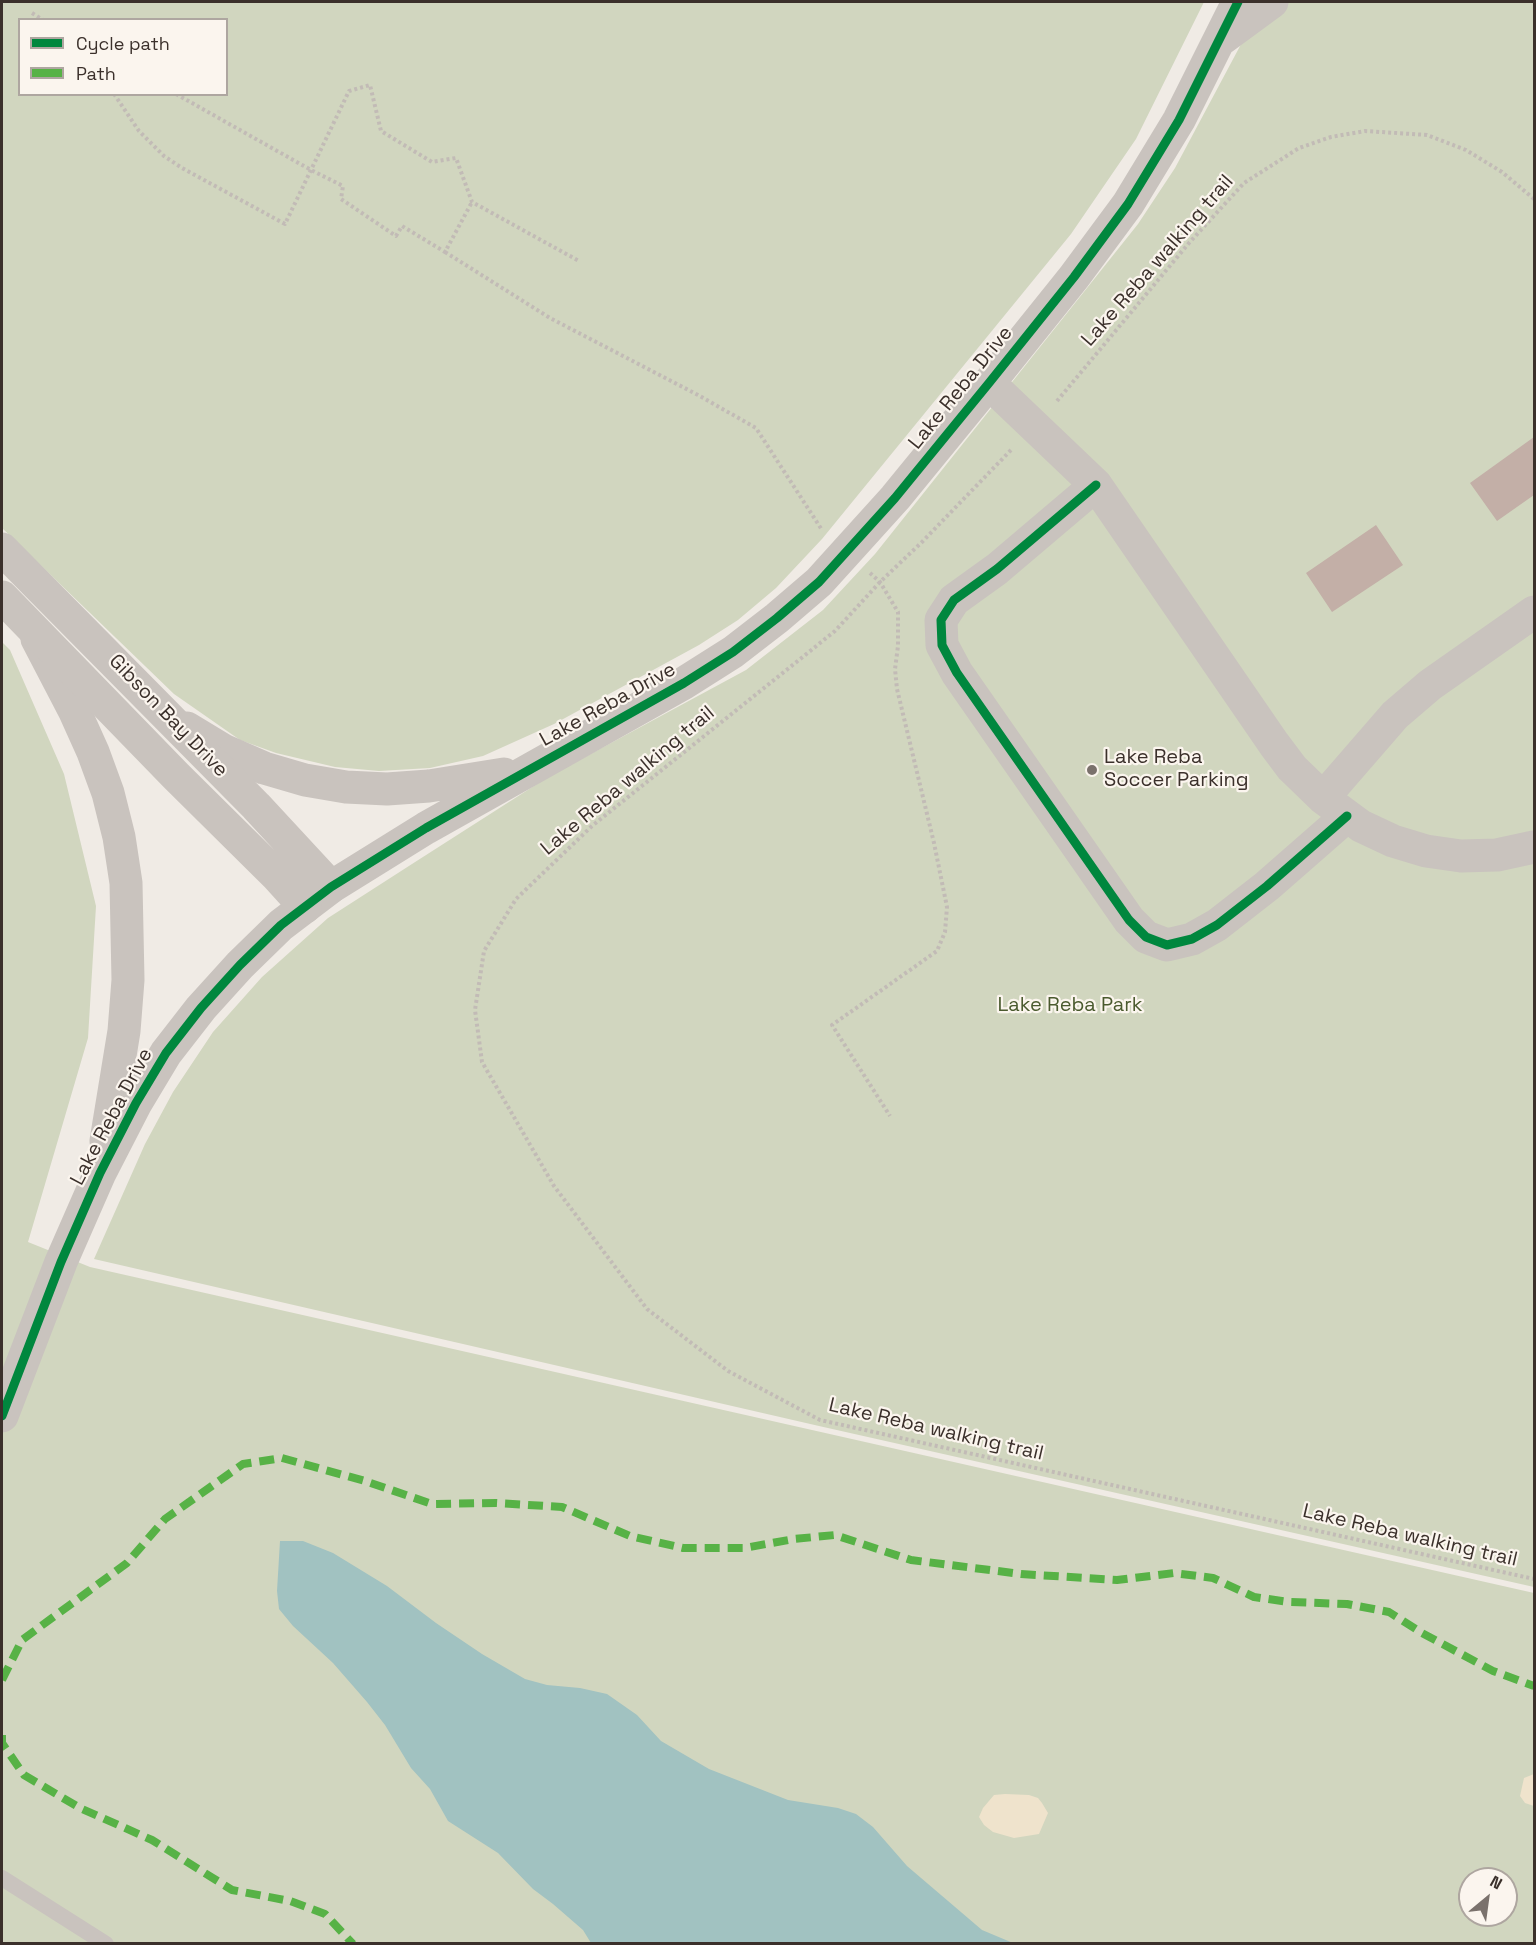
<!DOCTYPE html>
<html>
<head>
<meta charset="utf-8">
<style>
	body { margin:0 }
	#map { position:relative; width:1536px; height:1945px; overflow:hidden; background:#f0ebe5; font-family:"Space Grotesk",sans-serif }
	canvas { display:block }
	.frame { position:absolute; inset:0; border:3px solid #3b302b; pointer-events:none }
	.legend { position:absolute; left:18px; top:18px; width:210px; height:78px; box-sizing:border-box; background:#fbf5ee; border:2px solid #aea6a0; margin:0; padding:8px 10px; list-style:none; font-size:18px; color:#3b302b }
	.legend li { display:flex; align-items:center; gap:12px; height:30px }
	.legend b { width:30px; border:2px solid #aea6a0 }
	.north { position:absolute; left:1458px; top:1867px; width:60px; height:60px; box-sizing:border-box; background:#fbf5ee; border:2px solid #aea6a0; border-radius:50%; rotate:29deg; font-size:16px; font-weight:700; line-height:24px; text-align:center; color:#3b302b }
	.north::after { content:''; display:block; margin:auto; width:21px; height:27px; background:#7a716c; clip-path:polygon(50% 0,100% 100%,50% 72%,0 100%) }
</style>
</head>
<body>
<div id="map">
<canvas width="1536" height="1945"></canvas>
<div class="frame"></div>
<ul class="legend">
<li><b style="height:8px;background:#00873e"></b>Cycle path</li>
<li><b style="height:8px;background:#57b246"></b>Path</li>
</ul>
<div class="north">N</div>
</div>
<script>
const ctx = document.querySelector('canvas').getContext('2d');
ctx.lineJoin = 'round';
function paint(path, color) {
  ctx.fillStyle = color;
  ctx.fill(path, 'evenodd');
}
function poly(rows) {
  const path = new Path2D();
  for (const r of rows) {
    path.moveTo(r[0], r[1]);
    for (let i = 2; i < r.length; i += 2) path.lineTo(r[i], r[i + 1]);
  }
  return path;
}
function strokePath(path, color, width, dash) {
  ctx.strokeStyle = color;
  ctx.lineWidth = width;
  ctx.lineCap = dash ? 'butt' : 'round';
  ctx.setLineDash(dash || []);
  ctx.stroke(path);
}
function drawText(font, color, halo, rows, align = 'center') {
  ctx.font = font + ' "Space Grotesk",sans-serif';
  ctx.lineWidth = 4.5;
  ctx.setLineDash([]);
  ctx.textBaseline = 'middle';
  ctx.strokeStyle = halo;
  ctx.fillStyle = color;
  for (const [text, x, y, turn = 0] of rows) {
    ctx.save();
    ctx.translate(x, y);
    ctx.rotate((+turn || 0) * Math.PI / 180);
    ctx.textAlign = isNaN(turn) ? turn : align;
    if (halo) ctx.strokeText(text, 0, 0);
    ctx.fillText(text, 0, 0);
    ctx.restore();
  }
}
paint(poly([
	[2,2,1204,2,1136,139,1071,234,822,539,776,588,738,620,699,645,554,724,483,756,430,768,379,771,335,767,276,753,240,740,174,694,2,528],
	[20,20,226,20,226,94,20,94],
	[1261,2,1534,2,1534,1587,819,1426,94,1259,145,1144,173,1092,213,1032,262,977,328,918,412,864,548,777,746,670,823,610,875,554,1138,224,1175,168,1239,48],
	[2,642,10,650,64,774,96,906,88,1038,28,1242,90,1267,1534,1593,1534,1943,2,1943],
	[1470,1879,1506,1879,1506,1915,1470,1915]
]), '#d1d6bf');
paint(poly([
	[1534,1774,1534,1806,1525,1803,1520,1796,1524,1778],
	[1005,1794,1029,1795,1038,1798,1042,1803,1048,1813,1039,1834,1014,1838,993,1832,984,1825,979,1817,983,1808,994,1795]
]), '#efe3cc');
paint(poly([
	[280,1541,303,1541,333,1553,387,1586,436,1623,482,1654,525,1679,547,1685,580,1688,607,1694,637,1715,661,1741,709,1769,788,1800,838,1808,856,1814,873,1827,907,1866,982,1930,1013,1943,591,1943,583,1930,553,1904,533,1889,498,1853,448,1821,430,1789,411,1768,385,1725,367,1702,333,1663,293,1626,279,1609,277,1591]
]), '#a1c2c1');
paint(poly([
	[1534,437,1534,495,1497,521,1470,483],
	[1376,525,1403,565,1332,612,1306,573]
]), '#c3afa7');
strokePath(poly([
	[32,13,43,20],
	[114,94,139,131,164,156,182,168,285,224,349,91,370,85,381,131,432,162,456,158,472,202,579,261],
	[176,94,311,170,343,186,341,199,396,236,402,226,445,252,472,202],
	[445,252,550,318,698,395,756,428,822,530],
	[1057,401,1189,243,1244,183,1299,148,1331,137,1365,131,1427,135,1466,150,1502,172,1534,199],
	[1011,450,922,542,880,582,835,631,592,826,516,899,484,951,475,1010,482,1062,554,1186,647,1309,728,1371,820,1420,1534,1579],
	[870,573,880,582,898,612,898,646,895,669,897,689,934,843,947,907,945,932,937,951,832,1025,890,1116]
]), '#c2bbb6', 4, [3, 3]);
strokePath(poly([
	[2,1878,106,1944]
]), '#c9c3be', 16);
strokePath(poly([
	[1223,38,1272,2],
	[989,383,1096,485,1274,744,1292,768,1323,798,1361,826,1393,841,1426,851,1461,856,1497,855,1534,847],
	[1096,485,997,569,954,600,941,620,942,645,957,673,1129,920,1146,937,1167,945,1192,939,1217,925,1267,886,1347,816],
	[37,639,75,712,93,752,108,793,119,837,126,883,128,980,124,1031,106,1141],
	[187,728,225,751,264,768,305,780,346,787,387,789,429,786,504,774],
	[1323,798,1395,715,1430,685,1534,612],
	[2,1416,61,1262,100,1173,136,1103,166,1053,201,1008,240,965,281,925,331,887,426,828,684,683,733,652,777,618,819,582,895,498,989,383,1074,277,1128,204,1179,120,1238,2]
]), '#c9c3be', 33);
strokePath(poly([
	[2,549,256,806,331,887],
	[2,597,176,776,276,875,305,907]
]), '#c9c3be', 33);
strokePath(poly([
	[2,1680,22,1640,127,1563,165,1519,243,1464,282,1458,365,1481,432,1504,496,1503,562,1507,630,1536,683,1548,744,1548,794,1539,835,1535,911,1560,1021,1574,1117,1580,1174,1573,1213,1578,1254,1597,1289,1602,1347,1604,1389,1612,1422,1633,1493,1671,1534,1686],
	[2,1735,2,1743,24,1775,80,1808,152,1840,232,1890,290,1901,325,1914,353,1944]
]), '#57b246', 8, [15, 8]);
strokePath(poly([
	[1096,485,997,569,954,600,941,620,942,645,957,673,1129,920,1146,937,1167,945,1192,939,1217,925,1267,886,1347,816],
	[2,1416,61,1262,100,1173,136,1103,166,1053,201,1008,240,965,281,925,331,887,426,828,684,683,733,652,777,618,819,582,895,498,989,383,1074,277,1128,204,1179,120,1238,2]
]), '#00873e', 9);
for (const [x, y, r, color] of [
	[1092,770,6,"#7a716c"]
]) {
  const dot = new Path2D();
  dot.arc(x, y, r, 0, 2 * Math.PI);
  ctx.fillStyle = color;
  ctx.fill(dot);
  strokePath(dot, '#fbf5ee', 2);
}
drawText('20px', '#3b302b', '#fbf5ee', [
	["Lake Reba walking trail",1158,261,-49],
	["Lake Reba Drive",961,388,-51],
	["Lake Reba Drive",608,705,-29],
	["Gibson Bay Drive",168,716,46],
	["Lake Reba walking trail",628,781,-40],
	["Lake Reba Drive",112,1117,-62],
	["Lake Reba walking trail",936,1430,13],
	["Lake Reba walking trail",1410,1536,13]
]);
drawText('20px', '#3b302b', '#fbf5ee', [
	["Lake Reba",1104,758],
	["Soccer Parking",1104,781]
], 'left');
drawText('20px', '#4a5a2e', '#fbf5ee', [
	["Lake Reba Park",1070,1006]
]);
</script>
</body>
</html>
